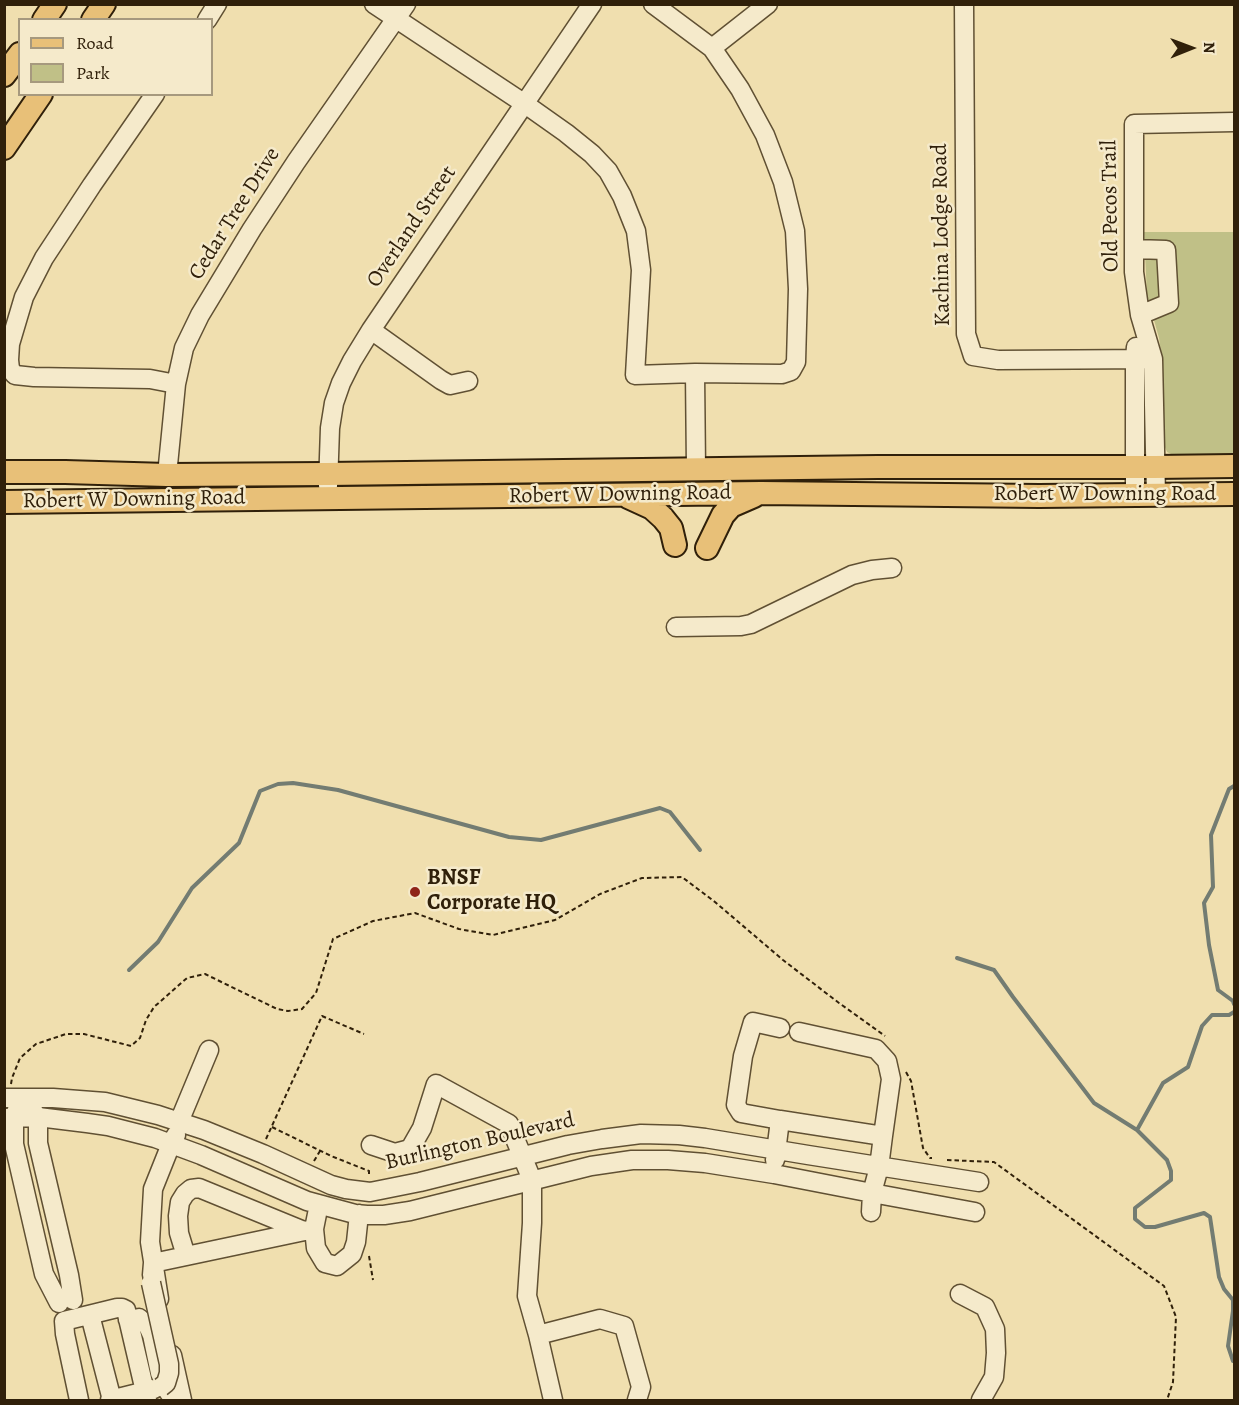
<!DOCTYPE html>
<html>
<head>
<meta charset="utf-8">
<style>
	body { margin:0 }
	#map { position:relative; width:1239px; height:1405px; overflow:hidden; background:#f0dfaf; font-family:Alegreya,serif }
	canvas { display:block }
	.frame { position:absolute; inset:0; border:6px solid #30200a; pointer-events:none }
	.legend { position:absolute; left:18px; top:18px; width:195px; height:78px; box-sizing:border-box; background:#f5eacb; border:2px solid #a6997e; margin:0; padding:8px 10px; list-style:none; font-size:18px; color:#30200a }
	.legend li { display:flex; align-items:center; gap:12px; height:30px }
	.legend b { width:30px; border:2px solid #a6997e }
	.north { position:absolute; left:1161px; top:18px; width:60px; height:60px; -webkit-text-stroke:4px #f5eacb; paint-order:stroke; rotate:89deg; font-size:16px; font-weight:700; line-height:24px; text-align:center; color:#30200a }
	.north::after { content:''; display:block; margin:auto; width:21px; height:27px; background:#30200a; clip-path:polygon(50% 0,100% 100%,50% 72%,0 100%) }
</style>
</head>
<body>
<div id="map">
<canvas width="1239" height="1405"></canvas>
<div class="frame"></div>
<ul class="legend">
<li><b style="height:8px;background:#e8c078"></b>Road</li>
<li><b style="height:16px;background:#c0c087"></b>Park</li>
</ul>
<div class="north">N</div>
</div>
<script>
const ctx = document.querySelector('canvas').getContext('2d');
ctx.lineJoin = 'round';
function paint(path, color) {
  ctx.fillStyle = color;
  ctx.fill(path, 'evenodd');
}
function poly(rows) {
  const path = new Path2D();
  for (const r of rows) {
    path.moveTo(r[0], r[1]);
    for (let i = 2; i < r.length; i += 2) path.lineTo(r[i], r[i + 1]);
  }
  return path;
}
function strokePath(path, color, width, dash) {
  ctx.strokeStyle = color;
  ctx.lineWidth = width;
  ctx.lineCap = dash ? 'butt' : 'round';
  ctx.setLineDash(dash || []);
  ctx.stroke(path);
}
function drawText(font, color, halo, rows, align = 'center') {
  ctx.font = font + ' Alegreya,serif';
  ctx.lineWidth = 5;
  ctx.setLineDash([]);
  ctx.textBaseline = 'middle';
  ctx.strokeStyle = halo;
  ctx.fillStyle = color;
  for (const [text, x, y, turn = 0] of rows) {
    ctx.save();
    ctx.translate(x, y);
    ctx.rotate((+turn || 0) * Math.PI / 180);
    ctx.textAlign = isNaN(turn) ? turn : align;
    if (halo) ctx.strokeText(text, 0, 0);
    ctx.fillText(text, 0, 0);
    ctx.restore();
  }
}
paint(poly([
	[1144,232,1234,232,1234,456,1175,456,1167,452,1162,440,1162,360,1159,338,1147,295]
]), '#c0c087');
strokePath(poly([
	[1234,786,1229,789,1211,835,1213,887,1204,903,1209,945,1218,990,1233,1001,1234,1004],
	[957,958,994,970,1013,997,1094,1103,1137,1130,1167,1160,1171,1171,1171,1180,1135,1208,1135,1219,1145,1227,1155,1227,1204,1213,1210,1217,1219,1277,1224,1289,1233,1300,1233,1311,1228,1346,1233,1361,1234,1361],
	[129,970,158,942,192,888,239,843,260,791,278,784,293,783,338,790,509,837,541,840,660,808,670,812,700,850],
	[1137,1130,1163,1083,1188,1067,1202,1026,1212,1015,1229,1015,1234,1012]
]), '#737c72', 4);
const minor = poly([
	[374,4,525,104,566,133,592,154,608,171,622,196,636,231,641,270,635,375,695,373,782,374,791,371,796,362,798,289,795,231,783,182,765,135,740,89,712,48,653,4],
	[964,4,966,334,973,356,998,360,1153,359],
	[207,20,217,4],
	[712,48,768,4],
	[155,94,92,185,44,258,24,297,10,344,9,360,10,369,15,375,34,377,150,379,176,384],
	[1134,249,1166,250,1169,303,1140,315],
	[371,330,441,380,450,385,468,381],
	[695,373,696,469],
	[167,475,176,384,184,348,200,315,252,229,296,162,406,4],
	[328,486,330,428,334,403,341,383,352,361,371,330,592,4],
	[1135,495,1135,358,1136,347],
	[1156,495,1153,359,1140,315,1134,272,1134,124,1234,122],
	[676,627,741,626,751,624,852,575,872,570,892,568],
	[780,1028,753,1022,743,1056,736,1105,741,1113,780,1120],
	[799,1032,876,1049,887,1061,891,1079,883,1136],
	[4,1098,53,1098,105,1102,158,1115,204,1130,263,1154,331,1185,346,1189,370,1192,420,1182,568,1145,602,1139,641,1134,679,1135,705,1138,808,1155,979,1182],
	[4,1118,38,1117,87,1123,108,1126,155,1138,201,1155,307,1201,355,1214,367,1215,384,1215,410,1211,591,1166,632,1160,668,1160,705,1163,774,1174,872,1193,975,1212],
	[179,1122,209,1050],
	[371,1145,395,1153,410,1149,422,1128,436,1084,509,1124,532,1180,532,1223,527,1296,538,1335,553,1400],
	[775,1160,780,1120,883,1136,879,1167,872,1193,871,1212],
	[314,1229,316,1248,325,1263,337,1266,352,1254,356,1242,359,1214],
	[186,1256,179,1233,178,1216,180,1202,185,1194,191,1189,199,1188,304,1231],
	[152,1275,153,1263,314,1229,319,1204],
	[960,1294,985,1307,995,1329,996,1353,994,1377,981,1400],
	[159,1299,150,1242,153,1189,171,1144,176,1135],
	[59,1303,44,1274,14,1144,14,1117,22,1098,38,1117,38,1143,69,1275,73,1300],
	[90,1315,112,1400],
	[128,1320,139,1318,148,1326,152,1335,160,1373,169,1393],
	[538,1335,600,1319,624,1326,641,1387,637,1400],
	[172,1355,182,1400],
	[79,1400,65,1334,64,1321,117,1308,122,1308,126,1310,147,1400],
	[110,1400,154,1389]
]);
const major = poly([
	[44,20,55,4],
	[93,20,104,4],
	[4,75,20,54],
	[4,148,41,94],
	[4,472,65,472,167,475,327,474,878,467,1155,467,1234,466],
	[628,497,652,508,663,518,671,528,675,545],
	[4,502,761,493,1039,496,1234,494],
	[707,548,723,515,731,506,754,496]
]);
strokePath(minor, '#605033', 21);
strokePath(major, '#30200a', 26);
strokePath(poly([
	[906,1072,911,1081,923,1148,930,1158,932,1158],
	[11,1084,12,1078,20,1058,36,1044,66,1034,84,1034,131,1046,140,1038,146,1020,154,1007,187,978,205,974,277,1009,288,1011,302,1009,316,993,333,939,373,921,415,913,459,929,493,935,555,920,600,894,642,878,682,877,715,902,783,960,839,1003,885,1036],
	[272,1127,331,1156,369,1171,369,1175],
	[266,1139,322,1016,364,1034],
	[947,1160,994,1162,1164,1286,1176,1317,1173,1382,1167,1400],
	[314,1161,320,1151],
	[369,1256,373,1280]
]), '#30200a', 2, [4.5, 3]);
strokePath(minor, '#f5eacb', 18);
strokePath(major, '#e8c078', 22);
const minorBridge = poly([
	[151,1283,169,1364,169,1373,166,1383,161,1387]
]);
strokePath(minorBridge, '#605033', 21, []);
strokePath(minorBridge, '#f5eacb', 18);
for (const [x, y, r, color] of [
	[415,892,6,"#8f2418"]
]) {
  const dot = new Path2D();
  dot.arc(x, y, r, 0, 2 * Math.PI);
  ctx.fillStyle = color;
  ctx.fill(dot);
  strokePath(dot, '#f5eacb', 2);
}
drawText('22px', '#30200a', '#f5eacb', [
	["Old Pecos Trail",1111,206,-91],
	["Cedar Tree Drive",235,214,-58],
	["Overland Street",412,227,-56],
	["Kachina Lodge Road",942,235,-91],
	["Robert W Downing Road",620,495,-1],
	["Robert W Downing Road",1105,495],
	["Robert W Downing Road",134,500,-1],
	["Burlington Boulevard",480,1142,-13]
]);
drawText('bold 22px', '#30200a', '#f5eacb', [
	["BNSF",427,879],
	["Corporate HQ",427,904]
], 'left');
</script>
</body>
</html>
